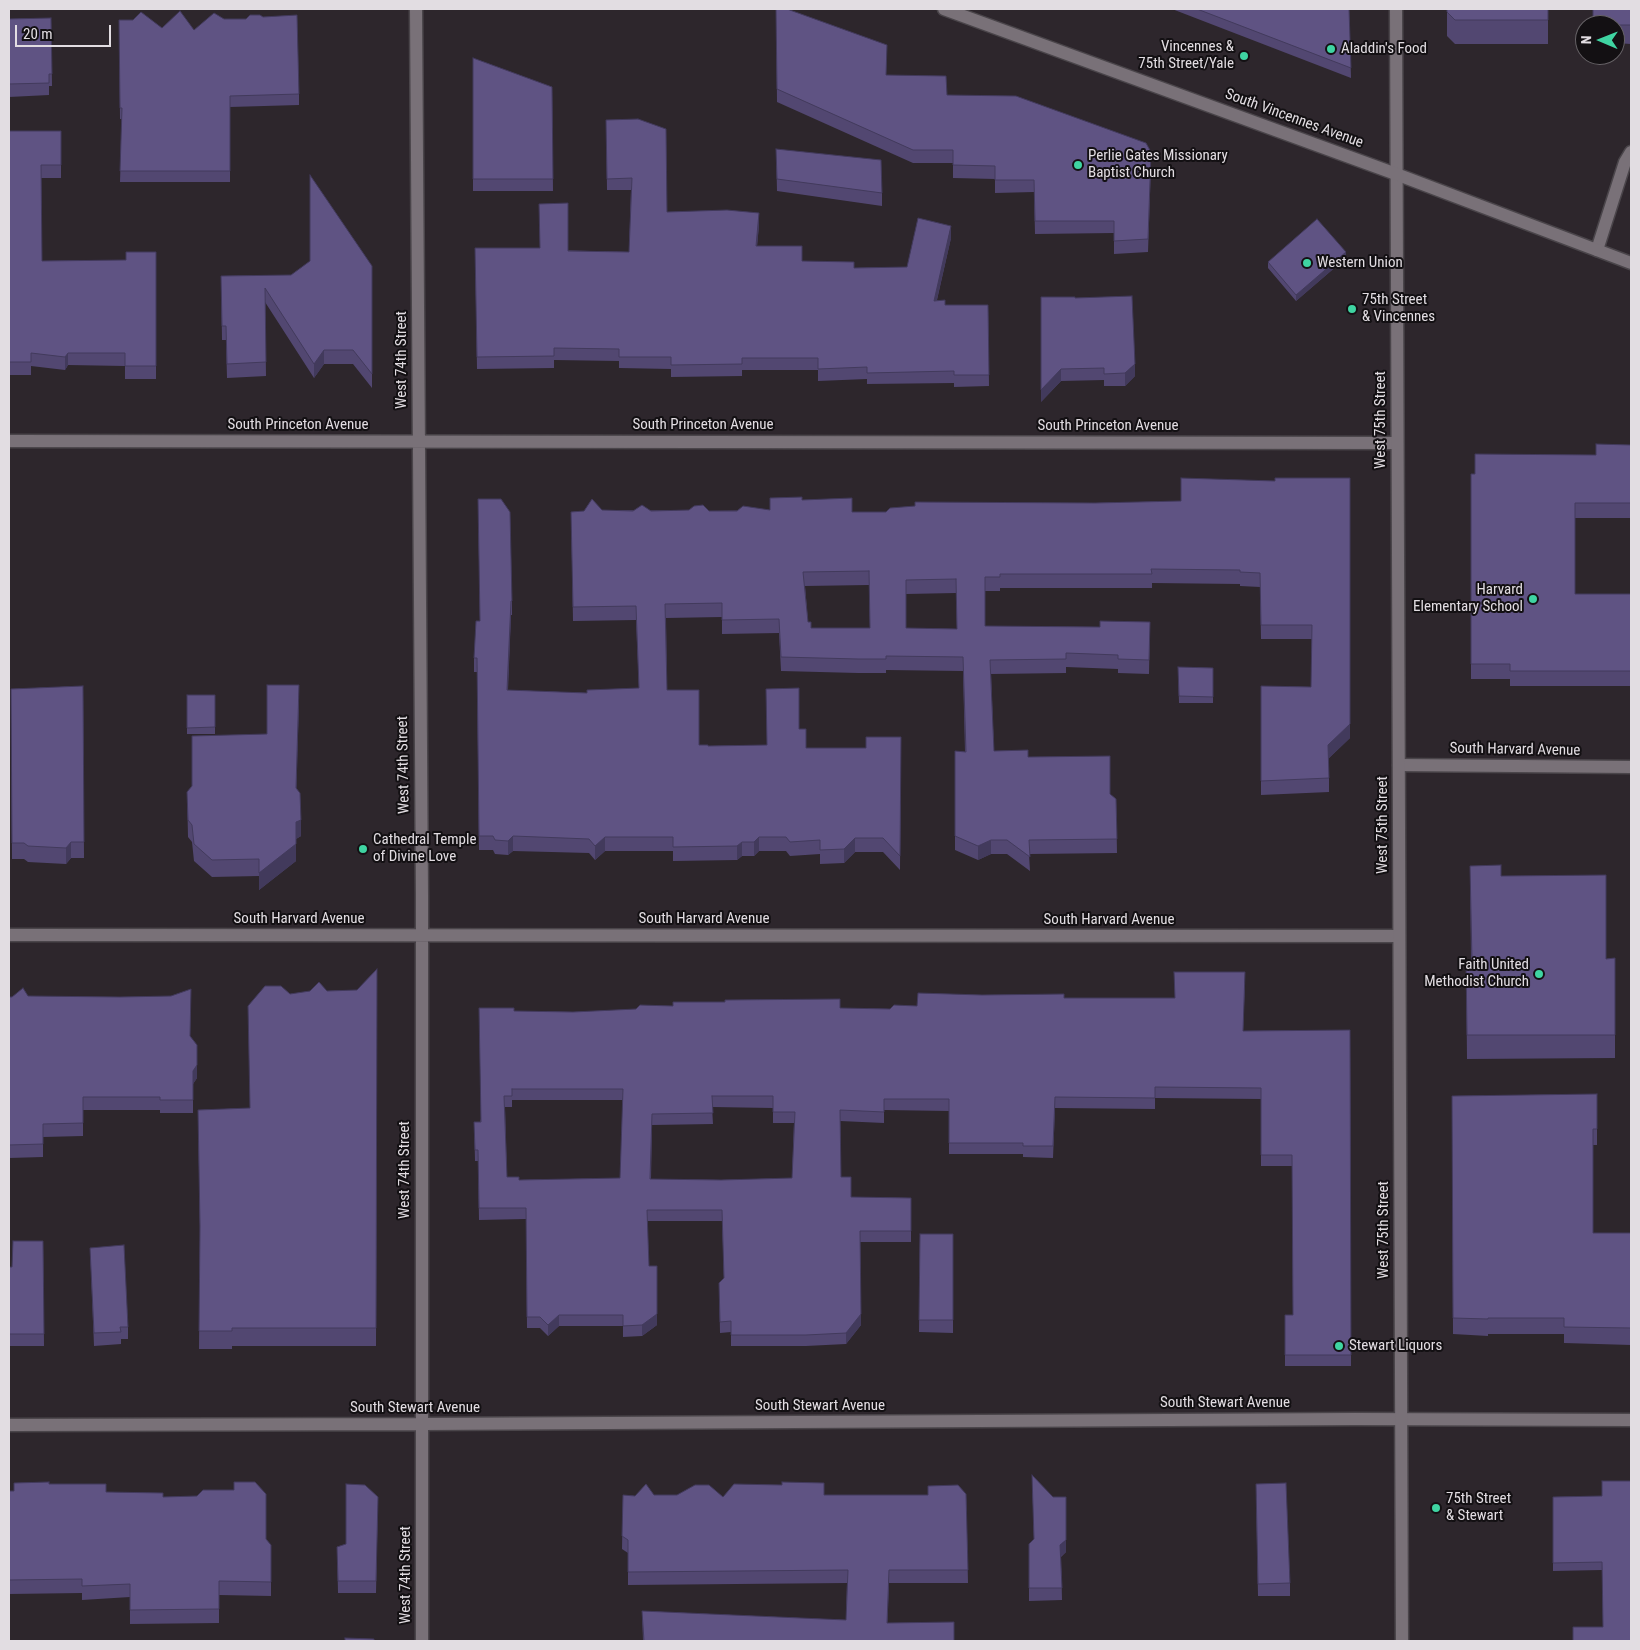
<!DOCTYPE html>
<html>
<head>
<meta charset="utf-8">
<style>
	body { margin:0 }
	#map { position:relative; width:1640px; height:1650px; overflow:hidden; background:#2d262c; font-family:"Roboto Condensed",sans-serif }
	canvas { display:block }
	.frame { position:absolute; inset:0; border:10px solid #e2dde2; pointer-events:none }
	.north { position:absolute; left:1575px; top:15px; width:50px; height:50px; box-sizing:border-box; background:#131013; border:1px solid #666266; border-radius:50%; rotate:271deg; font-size:14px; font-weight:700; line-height:20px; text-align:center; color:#e2dde2 }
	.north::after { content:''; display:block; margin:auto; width:18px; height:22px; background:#3fd4a2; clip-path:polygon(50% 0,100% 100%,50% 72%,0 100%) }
	.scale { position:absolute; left:15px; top:25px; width:96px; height:22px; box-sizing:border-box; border:2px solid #e2dde2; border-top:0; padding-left:6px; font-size:15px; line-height:18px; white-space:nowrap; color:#e2dde2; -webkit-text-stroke:4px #131013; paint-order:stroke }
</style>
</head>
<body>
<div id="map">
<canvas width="1640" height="1650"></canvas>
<div class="frame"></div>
<div class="north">N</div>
<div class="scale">20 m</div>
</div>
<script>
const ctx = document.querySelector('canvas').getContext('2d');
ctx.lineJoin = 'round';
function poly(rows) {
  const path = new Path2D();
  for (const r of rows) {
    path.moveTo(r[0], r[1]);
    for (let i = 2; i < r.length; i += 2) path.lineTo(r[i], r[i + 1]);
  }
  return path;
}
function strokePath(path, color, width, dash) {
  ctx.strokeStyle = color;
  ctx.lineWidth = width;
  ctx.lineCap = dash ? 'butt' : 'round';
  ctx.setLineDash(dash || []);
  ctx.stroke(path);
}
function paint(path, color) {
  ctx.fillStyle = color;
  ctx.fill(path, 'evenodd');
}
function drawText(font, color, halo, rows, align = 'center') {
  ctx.font = font + ' "Roboto Condensed",sans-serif';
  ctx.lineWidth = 4;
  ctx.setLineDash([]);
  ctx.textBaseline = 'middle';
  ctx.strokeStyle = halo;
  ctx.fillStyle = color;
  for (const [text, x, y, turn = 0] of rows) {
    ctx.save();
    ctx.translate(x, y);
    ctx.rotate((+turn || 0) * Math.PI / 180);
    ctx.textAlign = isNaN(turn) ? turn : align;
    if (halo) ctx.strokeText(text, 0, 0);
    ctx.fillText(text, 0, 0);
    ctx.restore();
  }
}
const minor = poly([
	[416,9,422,895,422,1641],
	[1597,250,1625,162,1631,152],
	[9,441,1397,443],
	[1399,765,1631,767],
	[9,935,1399,936],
	[9,1425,422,1424,1355,1419,1631,1420]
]);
const tertiary = poly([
	[1396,9,1402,1641]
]);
const secondary = poly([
	[944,9,1396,174,1631,263]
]);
strokePath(minor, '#4a454a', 15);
strokePath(tertiary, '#4a454a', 15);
strokePath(secondary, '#4a454a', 15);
strokePath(minor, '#797178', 12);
strokePath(tertiary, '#797178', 12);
strokePath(secondary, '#797178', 12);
paint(poly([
	[776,9,886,75,1151,165,1148,252,1114,254,1114,233,1035,234,1034,192,995,193,995,179,953,178,953,163,913,163,777,102],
	[1172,9,1349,9,1351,78],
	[1447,9,1548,9,1548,44,1455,44,1447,36],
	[1631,9,1631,44,1615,43,1615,25],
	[51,18,52,86,49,86,49,95,9,97,9,19],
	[224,19,299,94,299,105,230,107,230,182,120,182,122,119,120,119,119,20,162,28,194,30],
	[473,58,552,87,553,191,473,191],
	[606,120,667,212,759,225,757,246,802,261,854,268,907,267,951,238,937,300,945,305,988,305,989,386,954,387,954,383,867,384,867,379,818,381,818,370,742,370,742,376,671,377,671,369,619,368,619,361,554,360,554,368,477,369,475,248,629,252,631,190,607,190],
	[9,131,61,131,61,178,41,178,42,261,126,260,156,252,156,379,125,379,125,366,68,365,65,370,31,366,31,375,9,375],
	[776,149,882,193,882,206,777,191],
	[1346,258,1296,301,1268,268,1268,262],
	[372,266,372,388,353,364,324,364,314,378,265,302,266,376,227,378,226,340,222,340,221,276,291,275],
	[1075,298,1135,376,1125,386,1104,386,1104,380,1061,381,1041,402],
	[1631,445,1631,518,1575,518,1575,594,1631,594,1631,686,1510,686,1510,679,1471,679,1471,474,1475,474,1596,455],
	[1275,481,1350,738,1329,758,1329,792,1261,795,1261,686,1311,687,1312,639,1261,639,1260,587,1240,586,1240,584,1152,583,1152,588,1000,588,1000,591,985,591,985,626,1100,627,1150,622,1149,674,1118,673,1118,669,1066,667,1066,673,991,674,994,751,1028,757,1110,794,1116,799,1117,853,1029,854,1030,871,1007,854,991,854,978,860,955,850,955,751,965,752,963,671,886,670,886,673,858,673,781,671,779,633,722,634,722,617,666,618,667,690,699,745,708,746,766,745,799,729,806,748,866,748,901,737,900,870,883,852,855,852,844,863,820,864,820,854,790,856,786,851,759,851,754,856,742,856,737,860,673,861,673,851,605,851,595,860,589,853,513,851,508,855,495,854,493,850,479,850,477,672,474,672,474,658,480,621,478,499,512,601,512,615,511,615,508,690,587,693,639,688,636,620,573,621,571,512,602,510,709,511,770,510,802,500,852,512,886,512,1095,503,1181,501],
	[869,585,870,628,811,628,808,622,805,586],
	[956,593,957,629,906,628,906,594],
	[1178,667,1213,668,1213,703,1179,703],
	[83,686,84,858,71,858,66,864,28,862,24,859,12,859,11,689],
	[187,695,215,695,215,734,187,734],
	[299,702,296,788,301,836,296,839,296,861,259,890,259,876,212,877,194,861,192,842,188,837,187,792,192,787,267,734],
	[1470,866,1501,876,1606,959,1615,958,1615,1058,1467,1059,1466,961,1471,961],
	[377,969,376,1346,232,1346,232,1349,199,1349,200,1238,198,1110,250,1108,290,994,327,991,357,990],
	[1245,983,1243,1031,1350,1030,1351,1366,1285,1366,1285,1355,1293,1315,1292,1166,1261,1166,1261,1099,1155,1098,1155,1109,1055,1108,1053,1158,1023,1157,1023,1154,949,1154,949,1111,884,1110,884,1123,840,1121,841,1177,851,1197,911,1198,911,1242,860,1242,861,1325,846,1344,806,1346,731,1346,731,1332,720,1333,719,1283,724,1278,722,1221,647,1221,649,1266,657,1325,642,1336,623,1337,623,1326,559,1326,548,1336,540,1328,527,1328,526,1219,479,1220,478,1161,475,1161,474,1122,480,1122,514,1011,573,1012,840,1008,890,1009,917,1006,1064,998,1174,998],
	[512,1100,623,1100,620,1178,519,1180,507,1177,505,1107,512,1107],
	[712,1107,773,1108,773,1123,794,1123,792,1178,721,1180,651,1179,652,1125,713,1124],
	[28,996,190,1036,197,1078,193,1084,193,1113,160,1113,160,1110,83,1110,83,1136,43,1137,43,1157,9,1158,9,997],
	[1597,1094,1597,1145,1593,1145,1593,1233,1631,1233,1631,1345,1564,1343,1564,1334,1488,1334,1488,1336,1453,1334,1452,1096],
	[920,1234,953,1234,953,1333,919,1332],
	[43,1241,44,1346,9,1346,9,1267,12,1267],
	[90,1248,128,1327,128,1339,121,1339,121,1344,94,1346],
	[1032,1475,1066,1552,1061,1557,1062,1600,1029,1601,1029,1544,1034,1539],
	[49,1484,106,1492,163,1497,271,1545,271,1596,219,1595,219,1623,130,1624,130,1597,82,1600,82,1593,9,1594,9,1491,14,1491],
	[966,1494,968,1583,889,1583,887,1623,954,1641,643,1641,642,1611,846,1620,847,1583,628,1585,628,1553,622,1549,623,1495,635,1496,654,1495,723,1497,824,1495,928,1495],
	[1256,1496,1290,1583,1290,1596,1258,1596],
	[1602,1496,1603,1627,1602,1570,1553,1571,1553,1497],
	[378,1497,376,1593,338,1593,337,1547,346,1544]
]), '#524771');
paint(poly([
	[759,213,759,225,756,258,756,246],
	[951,226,951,238,934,312,934,301],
	[1346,252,1346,258,1296,301,1296,295],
	[324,350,324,364,314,378,314,364],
	[68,353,68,365,65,370,65,357],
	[1135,364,1135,376,1125,386,1125,373],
	[1061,369,1061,381,1041,402,1041,390],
	[511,601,511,615,507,704,507,690],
	[299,685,299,702,296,805,296,788],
	[1350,724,1350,738,1328,759,1328,745],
	[301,820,301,836,296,839,296,861,259,890,259,873,296,822],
	[513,836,513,851,508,855,508,841],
	[605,837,605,851,595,860,595,846],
	[759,837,759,851,754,856,754,842],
	[855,838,855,852,844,863,844,849],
	[991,840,991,854,978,860,978,846],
	[71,842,71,858,66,864,66,848],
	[742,842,742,856,737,860,737,846],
	[197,1058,197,1078,193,1084,193,1071],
	[657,1314,657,1325,642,1336,642,1325],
	[861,1314,861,1325,846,1344,846,1333],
	[559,1315,559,1326,548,1336,548,1325],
	[1066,1540,1066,1552,1060,1557,1060,1545],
	[889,1570,889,1583,887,1636,887,1623]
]), '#423a5c');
const building = poly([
	[776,9,787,9,887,45,886,75,946,76,947,95,1016,96,1146,143,1151,152,1148,239,1114,241,1114,221,1035,221,1034,180,995,180,995,166,953,165,953,150,913,150,777,89,776,9],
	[1197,9,1349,9,1351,68,1197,9],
	[1447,9,1548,9,1548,20,1455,20,1447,12,1447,9],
	[1593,9,1631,9,1631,25,1593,25,1593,9],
	[180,11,194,30,214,13,224,19,246,19,250,15,260,15,263,17,297,15,299,94,230,96,230,171,120,171,122,108,120,108,119,20,133,20,141,12,162,28,180,11],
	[51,18,52,74,49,74,49,83,9,84,9,19,51,18],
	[473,58,552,87,553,179,473,179,473,58],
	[638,119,666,129,667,212,727,210,759,213,756,246,802,246,802,261,854,262,854,268,907,267,918,218,951,226,934,301,945,300,945,305,988,305,989,375,954,375,954,371,867,373,867,367,818,369,818,358,742,358,742,364,671,365,671,357,619,357,619,349,554,348,554,356,477,357,475,248,540,248,539,204,568,203,568,251,629,252,632,178,607,179,606,120,638,119],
	[9,131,61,131,61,165,41,165,42,261,126,260,126,252,156,252,156,366,125,366,125,353,68,353,65,357,31,353,31,362,9,362,9,131],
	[776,149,881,160,882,193,777,179,776,149],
	[310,175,372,266,372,374,353,350,324,350,314,364,265,288,266,362,227,364,226,326,222,326,221,276,291,275,310,261,310,175],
	[1317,219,1346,252,1296,295,1268,262,1317,219],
	[1132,296,1135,364,1125,373,1104,374,1104,368,1061,369,1041,390,1041,297,1075,297,1075,298,1132,296],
	[1596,444,1631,445,1631,503,1575,503,1575,594,1631,594,1631,671,1510,671,1510,664,1471,664,1471,474,1475,474,1475,454,1596,455,1596,444],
	[1181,478,1275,481,1275,478,1350,478,1350,724,1328,745,1329,778,1261,781,1261,686,1311,687,1312,625,1261,625,1260,573,1240,572,1240,570,1151,569,1152,574,1000,574,1000,577,985,577,985,626,1100,627,1100,621,1150,622,1149,660,1118,659,1118,655,1066,653,1066,659,990,660,994,751,1028,750,1028,757,1110,756,1110,794,1116,799,1117,839,1029,840,1030,857,1007,840,991,840,978,846,955,836,955,751,966,752,963,657,886,656,886,659,858,659,781,657,779,619,722,620,722,603,665,604,667,690,699,690,699,745,708,745,708,746,767,745,766,689,799,688,799,729,806,729,806,748,866,748,866,737,901,737,900,856,883,838,855,838,844,849,820,850,820,840,790,842,786,837,759,837,754,842,742,842,737,846,673,847,673,837,605,837,595,846,589,839,513,836,508,841,495,840,493,836,479,836,477,658,474,658,476,621,480,621,478,499,501,499,510,512,512,601,511,601,507,690,587,693,587,690,639,688,636,606,573,607,571,512,584,511,592,499,602,510,633,511,642,505,651,511,689,510,694,506,703,505,709,511,737,511,743,506,770,510,770,498,802,497,802,500,852,498,852,512,886,512,890,508,915,506,915,502,1095,503,1181,501,1181,478],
	[869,571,870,628,811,628,811,622,808,622,803,572,869,571],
	[956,579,957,629,906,628,906,580,956,579],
	[1178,667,1213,668,1213,697,1179,696,1178,667],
	[267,685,299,685,296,788,300,793,301,820,296,822,296,844,259,873,259,859,212,860,194,844,192,825,188,820,187,792,192,786,192,736,267,734,267,685],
	[83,686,84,842,71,842,66,848,28,846,24,843,12,843,11,689,83,686],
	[187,695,215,695,215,727,187,728,187,695],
	[1501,865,1501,876,1606,875,1606,959,1615,958,1615,1035,1467,1035,1466,961,1472,961,1470,866,1501,865],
	[377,969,376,1328,232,1328,232,1331,199,1331,200,1226,198,1110,250,1108,248,1006,265,986,281,986,290,994,310,991,319,982,327,991,357,990,377,969],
	[1174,972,1245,972,1243,1031,1350,1030,1351,1355,1285,1355,1285,1315,1293,1315,1292,1155,1261,1155,1261,1088,1155,1087,1155,1098,1055,1097,1053,1146,1023,1146,1023,1143,949,1143,949,1099,884,1099,884,1112,840,1110,841,1177,851,1177,851,1197,911,1198,911,1231,860,1231,861,1314,846,1333,806,1335,731,1335,731,1321,720,1322,719,1283,724,1278,722,1210,647,1210,649,1266,657,1266,657,1314,642,1325,623,1326,623,1315,559,1315,548,1325,540,1317,527,1317,526,1208,479,1208,478,1150,475,1150,474,1122,481,1122,479,1008,514,1008,514,1011,573,1012,636,1009,640,1005,673,1006,673,1002,725,1002,725,1000,840,999,840,1008,890,1009,894,1005,917,1006,918,993,982,995,1064,994,1064,998,1175,998,1174,972],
	[512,1089,623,1089,620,1178,519,1180,519,1177,507,1177,504,1096,512,1096,512,1089],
	[712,1096,773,1096,773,1112,795,1112,792,1178,721,1180,650,1179,652,1114,713,1113,712,1096],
	[23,988,28,996,120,997,171,996,191,989,190,1036,197,1045,197,1065,193,1071,193,1100,160,1100,160,1097,83,1097,83,1123,43,1124,43,1144,9,1145,9,997,12,997,23,988],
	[1597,1094,1597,1129,1593,1129,1593,1233,1631,1233,1631,1328,1564,1327,1564,1318,1488,1318,1488,1319,1453,1318,1452,1096,1597,1094],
	[920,1234,953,1234,953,1320,919,1320,920,1234],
	[13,1241,43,1241,44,1334,9,1334,9,1267,12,1267,13,1241],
	[124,1245,128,1327,120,1327,121,1332,94,1333,90,1248,124,1245],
	[1032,1475,1053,1497,1066,1497,1066,1540,1060,1545,1062,1588,1029,1588,1029,1544,1034,1539,1032,1475],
	[1602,1481,1631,1481,1631,1641,1573,1641,1573,1627,1603,1627,1602,1562,1553,1563,1553,1497,1602,1496,1602,1481],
	[49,1482,49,1484,106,1484,106,1492,163,1493,163,1497,197,1496,203,1490,234,1490,234,1482,255,1482,266,1494,266,1539,271,1545,271,1582,219,1581,219,1609,130,1610,130,1584,82,1586,82,1579,9,1580,9,1491,14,1491,14,1483,49,1482],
	[782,1482,824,1483,824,1495,928,1495,928,1486,958,1485,966,1494,968,1570,889,1570,887,1623,954,1622,954,1641,644,1641,642,1611,846,1620,848,1570,628,1572,628,1540,622,1536,623,1495,635,1496,646,1484,654,1495,677,1495,695,1485,709,1485,723,1497,734,1484,782,1485,782,1482],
	[1286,1483,1290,1583,1258,1584,1256,1484,1286,1483],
	[346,1484,365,1485,378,1497,376,1581,338,1581,337,1547,346,1544,346,1484],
	[345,1638,374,1639,374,1641,345,1641,345,1638]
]);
paint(building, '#5f5383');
strokePath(building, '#423a5c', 1);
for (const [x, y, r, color] of [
	[1331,49,5,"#3fd4a2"],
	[1244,56,5,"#3fd4a2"],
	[1078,165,5,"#3fd4a2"],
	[1307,263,5,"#3fd4a2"],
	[1352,309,5,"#3fd4a2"],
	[1533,599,5,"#3fd4a2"],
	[363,849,5,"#3fd4a2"],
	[1539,974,5,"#3fd4a2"],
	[1339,1346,5,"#3fd4a2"],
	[1436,1508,5,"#3fd4a2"]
]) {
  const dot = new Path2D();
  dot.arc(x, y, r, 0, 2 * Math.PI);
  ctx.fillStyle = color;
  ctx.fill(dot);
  strokePath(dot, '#131013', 2);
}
drawText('15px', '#e2dde2', '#131013', [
	["Vincennes &",1234,47,"right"],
	["75th Street/Yale",1234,64,"right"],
	["Aladdin's Food",1341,49],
	["Perlie Gates Missionary",1088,156],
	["Baptist Church",1088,173],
	["Western Union",1317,263],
	["75th Street",1362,300],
	["& Vincennes",1362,317],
	["Harvard",1523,590,"right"],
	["Elementary School",1523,607,"right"],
	["Cathedral Temple",373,840],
	["of Divine Love",373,857],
	["Faith United",1529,965,"right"],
	["Methodist Church",1529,982,"right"],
	["Stewart Liquors",1349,1346],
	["75th Street",1446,1499],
	["& Stewart",1446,1516]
], 'left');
drawText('15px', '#e2dde2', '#131013', [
	["South Vincennes Avenue",1294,119,20],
	["West 74th Street",402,360,-90],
	["West 75th Street",1381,420,-90],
	["South Princeton Avenue",298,425],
	["South Princeton Avenue",703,425],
	["South Princeton Avenue",1108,426],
	["South Harvard Avenue",1515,750,1],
	["West 74th Street",404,765,-91],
	["West 75th Street",1383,825,-90],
	["South Harvard Avenue",299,919],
	["South Harvard Avenue",704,919],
	["South Harvard Avenue",1109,920],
	["West 74th Street",405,1170,-90],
	["West 75th Street",1384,1230,-90],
	["South Stewart Avenue",1225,1403],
	["South Stewart Avenue",820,1406],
	["South Stewart Avenue",415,1408],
	["West 74th Street",406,1575,-90]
]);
</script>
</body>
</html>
